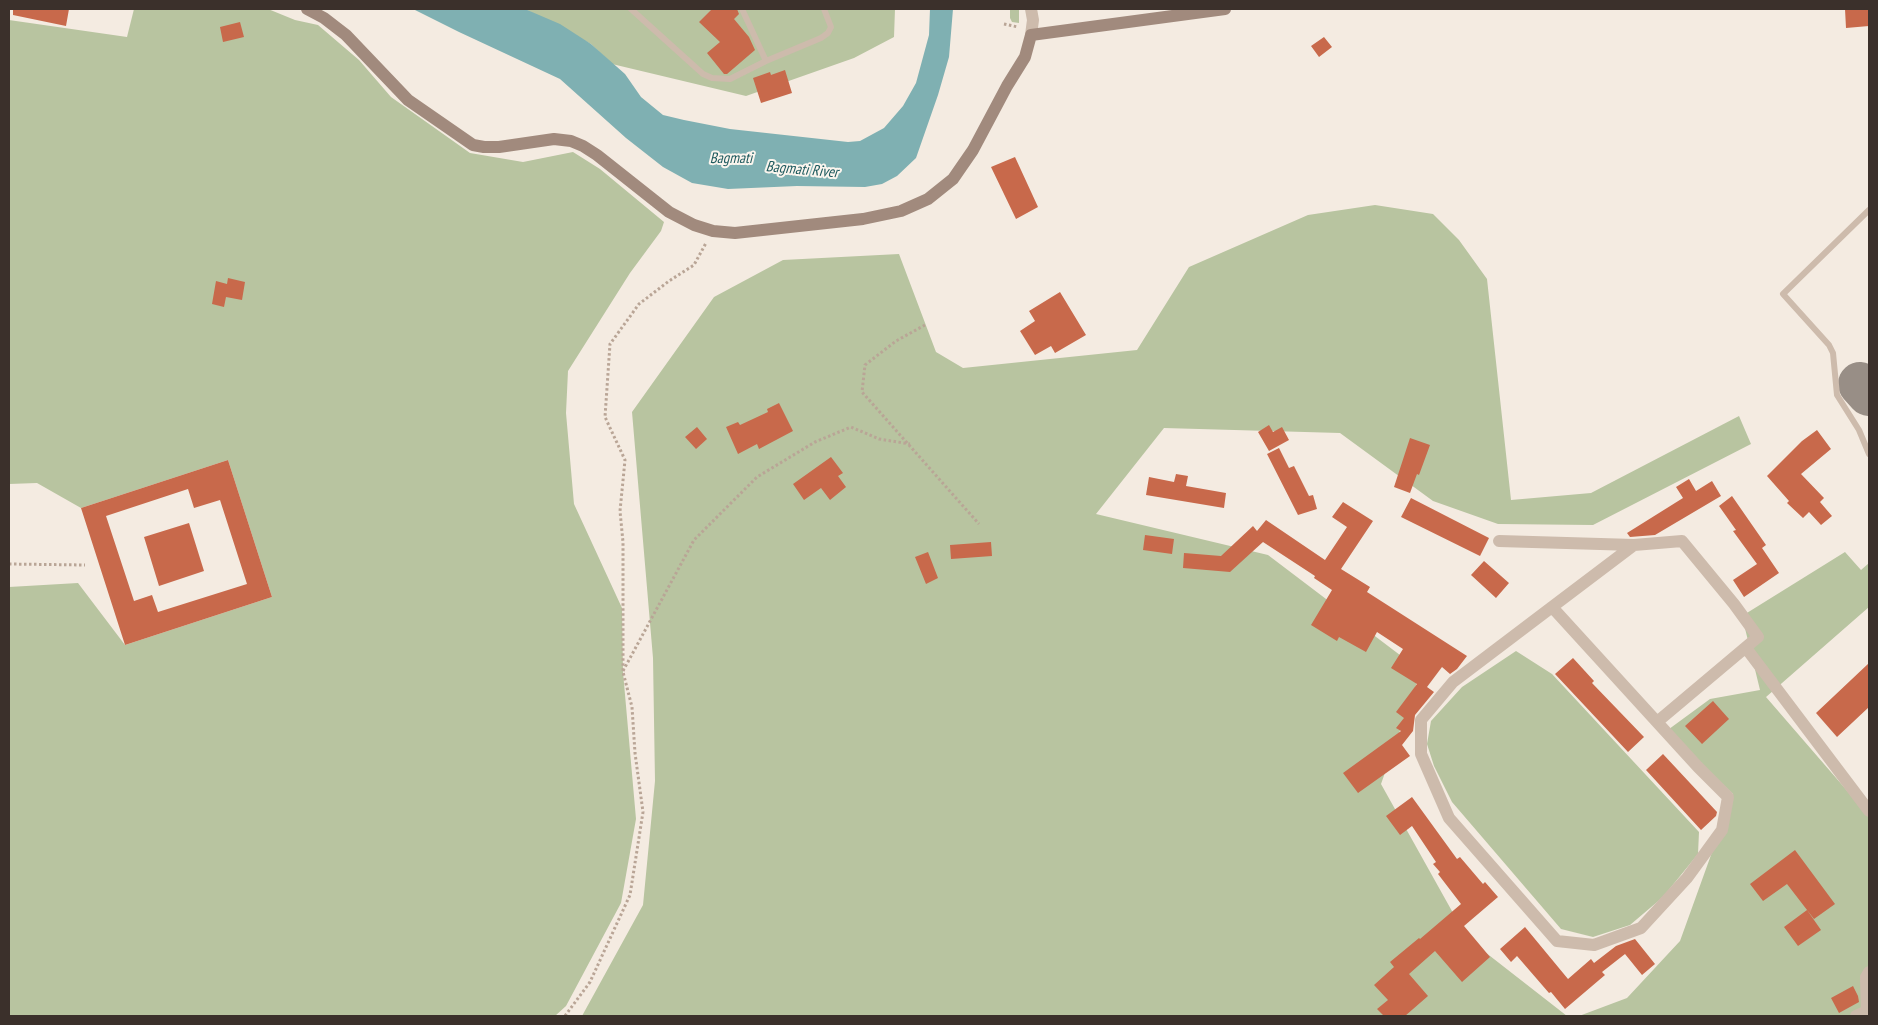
<!DOCTYPE html>
<html>
<head>
<meta charset="utf-8">
<style>
	body { margin:0 }
	#map { position:relative; width:1878px; height:1025px; overflow:hidden; background:#f4ebe1; font-family:"PT Sans Narrow",sans-serif }
	canvas { display:block }
	.frame { position:absolute; inset:0; border:10px solid #3b302b; pointer-events:none }
</style>
</head>
<body>
<div id="map">
<canvas width="1878" height="1025"></canvas>
<div class="frame"></div>
</div>
<script>
const ctx = document.querySelector('canvas').getContext('2d');
ctx.lineJoin = 'round';
function paint(path, color) {
  ctx.fillStyle = color;
  ctx.fill(path, 'evenodd');
}
function poly(rows) {
  const path = new Path2D();
  for (const r of rows) {
    path.moveTo(r[0], r[1]);
    for (let i = 2; i < r.length; i += 2) path.lineTo(r[i], r[i + 1]);
  }
  return path;
}
function strokePath(path, color, width, dash) {
  ctx.strokeStyle = color;
  ctx.lineWidth = width;
  ctx.lineCap = dash ? 'butt' : 'round';
  ctx.setLineDash(dash || []);
  ctx.stroke(path);
}
function drawText(font, color, halo, rows, align = 'center') {
  ctx.font = font + ' "PT Sans Narrow",sans-serif';
  ctx.lineWidth = 4;
  ctx.setLineDash([]);
  ctx.textBaseline = 'middle';
  ctx.strokeStyle = halo;
  ctx.fillStyle = color;
  for (const [text, x, y, turn = 0] of rows) {
    ctx.save();
    ctx.translate(x, y);
    ctx.rotate((+turn || 0) * Math.PI / 180);
    ctx.textAlign = isNaN(turn) ? turn : align;
    if (halo) ctx.strokeText(text, 0, 0);
    ctx.fillText(text, 0, 0);
    ctx.restore();
  }
}
paint(poly([
	[134,9,268,9,295,20,318,25,359,60,391,97,470,153,523,162,573,152,600,169,664,222,661,231,630,273,568,371,566,413,574,504,622,608,623,672,636,819,621,903,566,1006,555,1016,9,1016,9,587,78,583,125,645,272,597,228,460,81,508,37,483,9,484,9,20,127,37],
	[525,9,895,9,894,37,854,58,746,96,612,64,591,44],
	[1010,9,1019,9,1019,23,1012,22,1010,18],
	[1375,205,1433,214,1459,240,1487,279,1511,500,1591,493,1739,416,1751,444,1593,525,1498,524,1433,501,1340,433,1164,428,1096,514,1268,555,1421,671,1381,784,1467,938,1567,1016,582,1016,643,905,655,781,653,658,632,412,714,297,783,260,899,254,936,352,963,368,1137,350,1189,267,1308,215],
	[1845,552,1861,570,1869,563,1869,607,1766,697,1869,816,1869,1016,1579,1016,1627,998,1680,941,1733,794,1665,732,1710,699,1760,690,1742,616],
	[1516,651,1552,674,1699,832,1698,854,1663,897,1630,925,1593,937,1561,929,1452,802,1434,766,1427,744,1431,721,1462,687]
]), '#b8c4a0');
paint(poly([
	[413,9,525,9,560,24,591,44,625,74,641,97,663,115,684,120,730,129,848,142,860,141,884,128,903,106,916,83,929,35,930,9,953,9,949,57,938,95,916,158,897,176,882,184,865,187,797,186,728,189,692,183,663,167,626,138,560,79,459,32]
]), '#7fb0b2');
strokePath(poly([
	[1860,384,1869,394]
]), '#988e86', 44);
paint(poly([
	[13,9,69,9,66,26,13,15],
	[712,9,737,9,739,14,734,19,749,37,755,50,727,74,724,74,707,53,720,42,699,22],
	[1845,9,1869,9,1869,26,1846,28],
	[240,22,244,37,223,42,220,27],
	[1324,37,1332,47,1319,57,1311,46],
	[785,70,792,93,761,103,753,78,770,72,771,75],
	[1015,157,1038,207,1016,219,991,167],
	[228,278,245,282,242,300,226,297,224,307,212,304,216,281,227,284],
	[1060,292,1086,335,1055,353,1051,346,1035,355,1020,331,1035,321,1029,311],
	[779,403,793,431,759,449,757,444,738,454,726,427,738,422,740,425,768,412,767,409],
	[1269,425,1273,432,1282,427,1289,440,1269,451,1258,432],
	[697,427,707,439,696,449,685,437],
	[1817,430,1831,449,1801,474,1824,498,1820,502,1832,516,1821,525,1809,512,1803,518,1787,503,1789,501,1767,476,1802,441],
	[1410,438,1430,445,1419,475,1417,474,1410,493,1394,487],
	[1279,448,1289,468,1294,466,1309,496,1313,495,1317,509,1298,515,1267,454],
	[831,457,843,473,838,476,846,487,830,500,821,488,804,500,793,484],
	[228,460,272,597,125,645,81,508],
	[188,489,194,508,220,500,247,584,158,612,152,595,134,601,106,516],
	[1176,474,1188,476,1186,486,1226,493,1224,508,1146,495,1149,477,1174,482],
	[1689,479,1696,491,1712,481,1721,496,1655,535,1630,537,1627,533,1683,498,1676,487],
	[1732,496,1766,545,1762,548,1779,573,1744,597,1733,580,1757,564,1733,531,1736,530,1719,506],
	[1411,498,1489,538,1480,556,1401,517],
	[1343,502,1373,521,1341,569,1370,587,1367,592,1467,656,1457,669,1450,674,1442,667,1427,687,1434,692,1415,715,1413,731,1402,745,1410,756,1358,793,1343,773,1401,731,1396,728,1404,718,1396,712,1417,684,1391,668,1403,649,1377,632,1366,652,1339,637,1337,641,1311,625,1332,590,1314,578,1315,576,1263,542,1230,572,1183,568,1184,553,1221,556,1253,526,1257,531,1266,520,1325,560,1347,527,1332,517],
	[189,523,204,571,159,586,144,537],
	[1145,535,1174,539,1172,554,1143,550],
	[991,542,992,556,951,559,950,545],
	[928,552,938,578,926,584,915,557],
	[1484,561,1509,583,1496,598,1471,575],
	[1573,658,1594,681,1592,683,1644,737,1628,752,1555,674],
	[1869,663,1869,707,1837,737,1816,713],
	[1713,701,1729,719,1702,744,1685,726],
	[1663,754,1717,812,1716,816,1701,830,1646,770],
	[1412,797,1457,859,1460,857,1483,884,1485,882,1498,897,1464,926,1490,957,1462,982,1435,951,1409,974,1428,996,1405,1016,1384,1016,1377,1009,1388,1000,1374,985,1394,967,1390,962,1419,938,1420,939,1461,904,1438,874,1440,872,1433,864,1436,862,1412,826,1400,835,1386,816],
	[1795,850,1835,904,1814,919,1787,884,1763,901,1750,884],
	[1807,910,1821,930,1798,946,1784,927],
	[1525,927,1568,979,1591,959,1594,963,1616,946,1635,939,1655,964,1642,975,1625,954,1602,972,1605,975,1565,1009,1551,992,1549,993,1517,956,1511,962,1500,949],
	[1853,986,1858,996,1859,1002,1839,1013,1831,998]
]), '#c8694b');
strokePath(poly([
	[1004,24,1018,27],
	[925,325,896,341,865,365,862,392,979,524],
	[9,564,85,565],
	[623,671,694,540,757,477,815,442,851,427,879,439,910,444],
	[565,1016,590,982,630,895,643,812,635,753,632,707,623,672,623,542,620,511,625,460,605,417,610,344,639,304,669,281,694,265,706,243]
]), '#b9a596', 3, [2.5, 2.5]);
strokePath(poly([
	[631,9,703,74,712,78,730,79,766,61],
	[742,9,766,61,821,38,828,33,831,27,824,9],
	[1869,210,1783,294,1829,345,1833,353,1837,395,1859,430,1869,454]
]), '#cdbbac', 6);
strokePath(poly([
	[1031,35,1033,20,1031,9],
	[1499,541,1634,545,1552,607,1453,682,1421,720,1421,754,1449,818,1557,941,1594,945,1641,928,1687,878,1722,830,1728,797,1698,767,1552,607],
	[1634,545,1682,541,1734,604,1758,637,1657,722],
	[1746,648,1869,811],
	[1856,1016,1867,1011,1866,977,1869,972]
]), '#cdbbac', 12);
strokePath(poly([
	[307,9,324,18,346,35,408,100,473,145,484,147,499,147,554,139,571,141,583,146,597,155,669,212,694,225,713,231,735,233,863,219,901,211,928,199,953,179,973,150,1007,86,1025,57,1031,35,1225,9]
]), '#a18a7d', 12);
drawText('italic 15px', '#1f5a5e', '#fbf5ee', [
	["Bagmati",731,159],
	["Bagmati River",802,170,5]
]);
</script>
</body>
</html>
